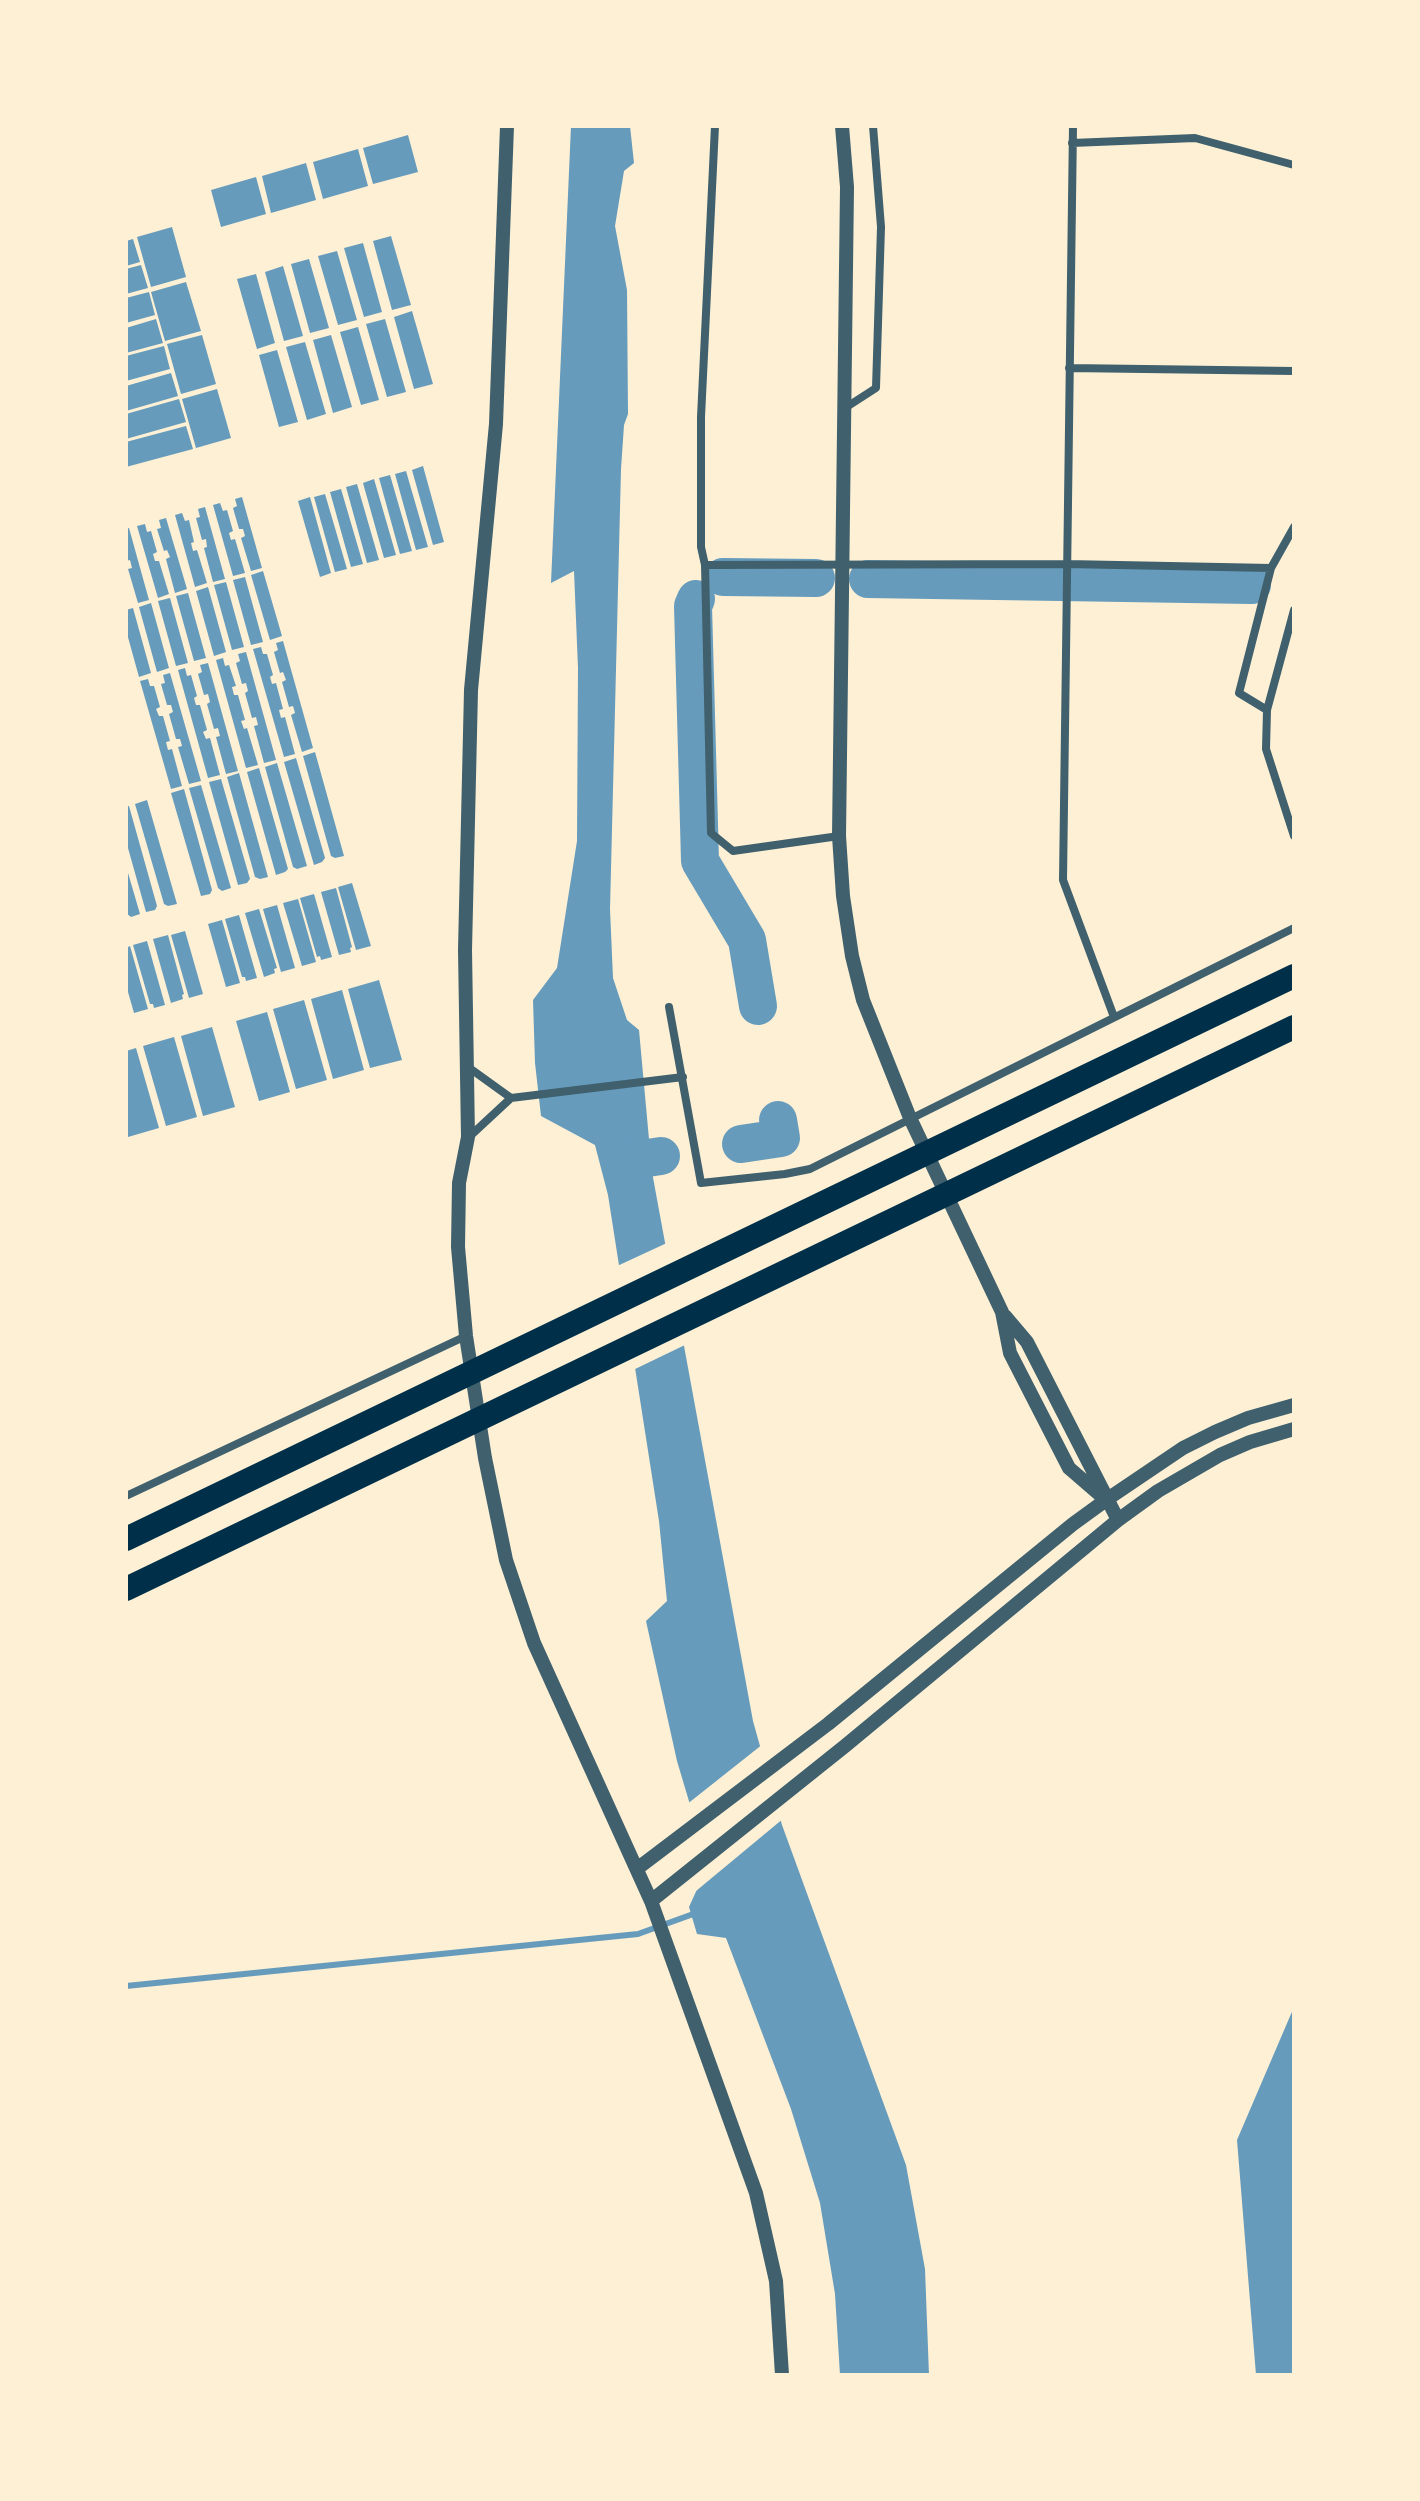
<!DOCTYPE html>
<html>
<head>
<meta charset="utf-8">
<style>
	body { margin:0 }
	#map { position:relative; width:1420px; height:2501px; overflow:hidden; background:#fdf0d5; font-family:Quicksand,sans-serif }
	canvas { display:block }
	.frame { position:absolute; inset:0; border:128px solid #fdf0d5; pointer-events:none }
</style>
</head>
<body>
<div id="map">
<canvas width="1420" height="2501"></canvas>
<div class="frame"></div>
</div>
<script>
const ctx = document.querySelector('canvas').getContext('2d');
ctx.lineJoin = 'round';
function paint(path, color) {
  ctx.fillStyle = color;
  ctx.fill(path, 'evenodd');
}
function poly(rows) {
  const path = new Path2D();
  for (const r of rows) {
    path.moveTo(r[0], r[1]);
    for (let i = 2; i < r.length; i += 2) path.lineTo(r[i], r[i + 1]);
  }
  return path;
}
function strokePath(path, color, width, dash) {
  ctx.strokeStyle = color;
  ctx.lineWidth = width;
  ctx.lineCap = dash ? 'butt' : 'round';
  ctx.setLineDash(dash || []);
  ctx.stroke(path);
}
paint(poly([
	[571,126,630,126,634,163,624,171,615,226,627,290,628,414,624,425,621,469,610,909,613,978,627,1020,639,1030,652,1172,753,1721,782,1825,906,2165,925,2269,929,2375,840,2375,835,2294,820,2203,791,2109,726,1938,697,1934,689,1907,708,1865,677,1761,646,1621,667,1601,659,1521,608,1195,595,1145,541,1116,535,1063,533,1000,557,968,577,841,578,668,574,571,551,583],
	[408,135,418,172,373,184,363,148],
	[358,149,368,186,323,199,313,162],
	[306,163,316,200,271,213,262,176],
	[256,177,266,214,221,227,211,190],
	[172,227,186,277,151,287,137,237],
	[391,236,411,305,392,310,373,241],
	[133,239,140,262,126,266,126,241],
	[363,243,382,312,364,317,344,248],
	[337,251,357,320,338,325,318,256],
	[309,259,329,328,310,333,291,264],
	[141,265,148,288,126,294,126,269],
	[283,266,303,336,284,341,265,272],
	[256,274,275,343,257,349,237,279],
	[186,282,201,331,165,341,151,292],
	[149,292,155,315,126,323,126,298],
	[412,311,433,384,414,389,394,317],
	[156,319,163,343,126,353,126,328],
	[385,319,406,392,387,397,366,324],
	[358,327,379,400,361,405,340,332],
	[202,335,216,384,181,394,167,344],
	[331,335,352,407,333,413,313,340],
	[305,342,326,414,307,420,286,347],
	[164,346,170,369,126,381,126,356],
	[277,350,298,422,279,427,259,355],
	[171,373,178,396,126,411,126,386],
	[217,389,231,438,196,448,182,399],
	[179,399,186,422,126,439,126,414],
	[186,426,193,449,126,467,126,442],
	[423,466,444,542,433,545,412,470],
	[406,471,428,547,416,550,395,474],
	[390,475,412,551,400,554,379,478],
	[374,479,396,555,384,558,363,483],
	[357,484,379,560,367,563,346,487],
	[341,489,363,564,351,567,330,492],
	[325,494,347,569,335,572,314,497],
	[242,497,262,568,251,571,241,538,245,536,243,529,239,529,233,508,237,506,235,499],
	[310,497,331,573,320,577,298,501],
	[220,503,223,511,227,510,233,531,229,533,231,540,235,539,245,573,233,576,213,505],
	[205,507,225,579,213,582,204,548,207,547,206,539,202,540,196,518,200,517,198,509],
	[182,513,185,521,189,520,194,542,191,543,193,551,197,550,207,583,195,587,175,515],
	[166,518,187,589,175,593,166,559,170,557,167,550,164,551,157,529,161,528,159,520],
	[145,524,147,532,151,531,157,552,153,554,155,561,159,561,169,594,158,598,137,526],
	[129,528,149,600,138,603,128,569,132,568,130,560,126,561,126,529],
	[263,571,282,636,270,640,251,575],
	[245,577,263,642,251,645,233,580],
	[226,582,244,647,232,650,214,585],
	[208,587,226,652,214,656,196,591],
	[188,593,206,658,194,661,176,596],
	[170,598,188,663,176,666,158,601],
	[151,603,169,668,157,672,139,607],
	[133,608,151,673,139,677,126,630,126,610],
	[283,641,313,748,302,752,291,715,295,713,293,706,289,707,282,682,286,680,283,672,280,673,274,652,278,650,276,643],
	[261,647,263,654,267,654,273,675,270,677,272,684,276,683,283,709,279,710,281,718,285,717,295,754,284,757,253,649],
	[246,652,276,760,264,763,254,726,258,725,256,717,252,718,245,693,248,691,246,683,242,684,236,663,240,661,238,654],
	[223,658,225,666,229,665,236,686,232,687,234,695,238,695,245,720,241,721,244,729,247,728,258,765,246,768,216,660],
	[208,663,238,771,226,774,216,737,220,736,218,728,214,729,207,704,210,702,208,694,204,695,198,674,202,672,200,665],
	[185,668,187,676,191,675,197,696,194,698,196,705,200,705,207,730,203,732,206,739,210,738,220,775,208,778,178,670],
	[170,673,201,781,189,784,178,747,182,746,180,739,176,739,169,714,173,712,171,705,167,705,161,684,165,683,163,675],
	[148,679,150,686,154,686,160,707,156,709,159,716,163,716,170,741,166,742,168,750,172,749,182,786,171,789,140,681],
	[315,752,344,856,335,858,331,856,303,756],
	[296,758,325,858,322,862,314,865,284,762],
	[277,763,307,866,297,869,293,867,265,767],
	[259,768,288,869,285,872,276,875,247,772],
	[239,773,268,877,260,879,255,877,227,777],
	[221,779,250,879,247,883,238,885,209,782],
	[201,785,231,888,222,891,218,888,189,788],
	[184,789,212,890,210,894,201,896,171,793],
	[147,800,177,904,168,906,164,904,135,804],
	[126,806,129,806,157,906,155,910,146,912,126,841],
	[126,866,140,914,131,917,126,913],
	[352,883,371,946,356,950,338,887],
	[336,888,352,947,350,948,351,952,339,955,321,892],
	[314,894,332,957,321,960,320,956,317,957,300,898],
	[298,899,316,962,302,966,283,903],
	[277,905,295,968,281,972,263,909],
	[259,909,277,968,274,969,275,973,264,977,245,913],
	[239,915,257,978,246,981,245,977,242,977,225,919],
	[222,920,240,983,226,987,208,924],
	[185,931,203,994,189,998,171,935],
	[168,935,184,994,182,995,183,999,171,1003,153,939],
	[147,941,165,1005,154,1008,153,1004,150,1004,133,945],
	[130,946,148,1009,134,1013,126,985,126,948],
	[379,980,402,1060,370,1068,348,989],
	[342,990,364,1070,333,1079,311,999],
	[304,1000,327,1080,296,1089,273,1009],
	[267,1012,290,1092,259,1101,236,1021],
	[212,1027,235,1107,203,1116,181,1036],
	[174,1037,197,1117,166,1126,143,1046],
	[136,1048,159,1128,128,1137,126,1051],
	[1294,2007,1294,2375,1256,2375,1237,2140]
]), '#669bbc');
paint(poly([
	[669,1242,687,1344,631,1371,615,1267],
	[763,1744,784,1818,690,1896,704,1865,686,1805]
]), '#fdf0d5');
strokePath(poly([
	[126,1986,638,1934,696,1913]
]), '#669bbc', 6);
strokePath(poly([
	[723,577,816,578],
	[868,579,1252,585],
	[696,599,693,606,700,861,747,940,758,1006],
	[741,1144,781,1138,778,1120],
	[627,1161,661,1156]
]), '#669bbc', 38);
strokePath(poly([
	[715,126,701,417,701,547,705,565,711,833,733,851,839,836],
	[1073,126,1063,880,1114,1017],
	[1072,143,1195,138,1294,165],
	[1069,368,1294,371],
	[845,408,876,388,881,227,873,126],
	[705,565,1067,564,1271,568],
	[1294,610,1267,710,1266,749,1294,836],
	[1267,710,1239,693,1271,568,1294,527],
	[669,1007,701,1183,785,1174,810,1169,1294,928],
	[468,1067,511,1098,469,1137],
	[511,1098,683,1077],
	[126,1496,466,1336]
]), '#3f606c', 8);
strokePath(poly([
	[507,126,496,424,471,690,465,950,468,1137,459,1183,458,1247,466,1336,485,1458,506,1560,534,1643,651,1901,756,2193,776,2281,782,2375],
	[842,126,847,187,839,836,843,896,852,956,863,1000,910,1118,1002,1312,1010,1353,1069,1468,1106,1500],
	[1005,1316,1027,1342,1118,1520],
	[638,1868,828,1724,1073,1524,1106,1500,1183,1448,1215,1432,1248,1418,1294,1405],
	[651,1901,845,1746,1118,1520,1158,1491,1220,1455,1250,1442,1294,1429]
]), '#3f606c', 14);
strokePath(poly([
	[126,1539,1294,976],
	[126,1589,1294,1027]
]), '#003049', 24);
</script>
</body>
</html>
